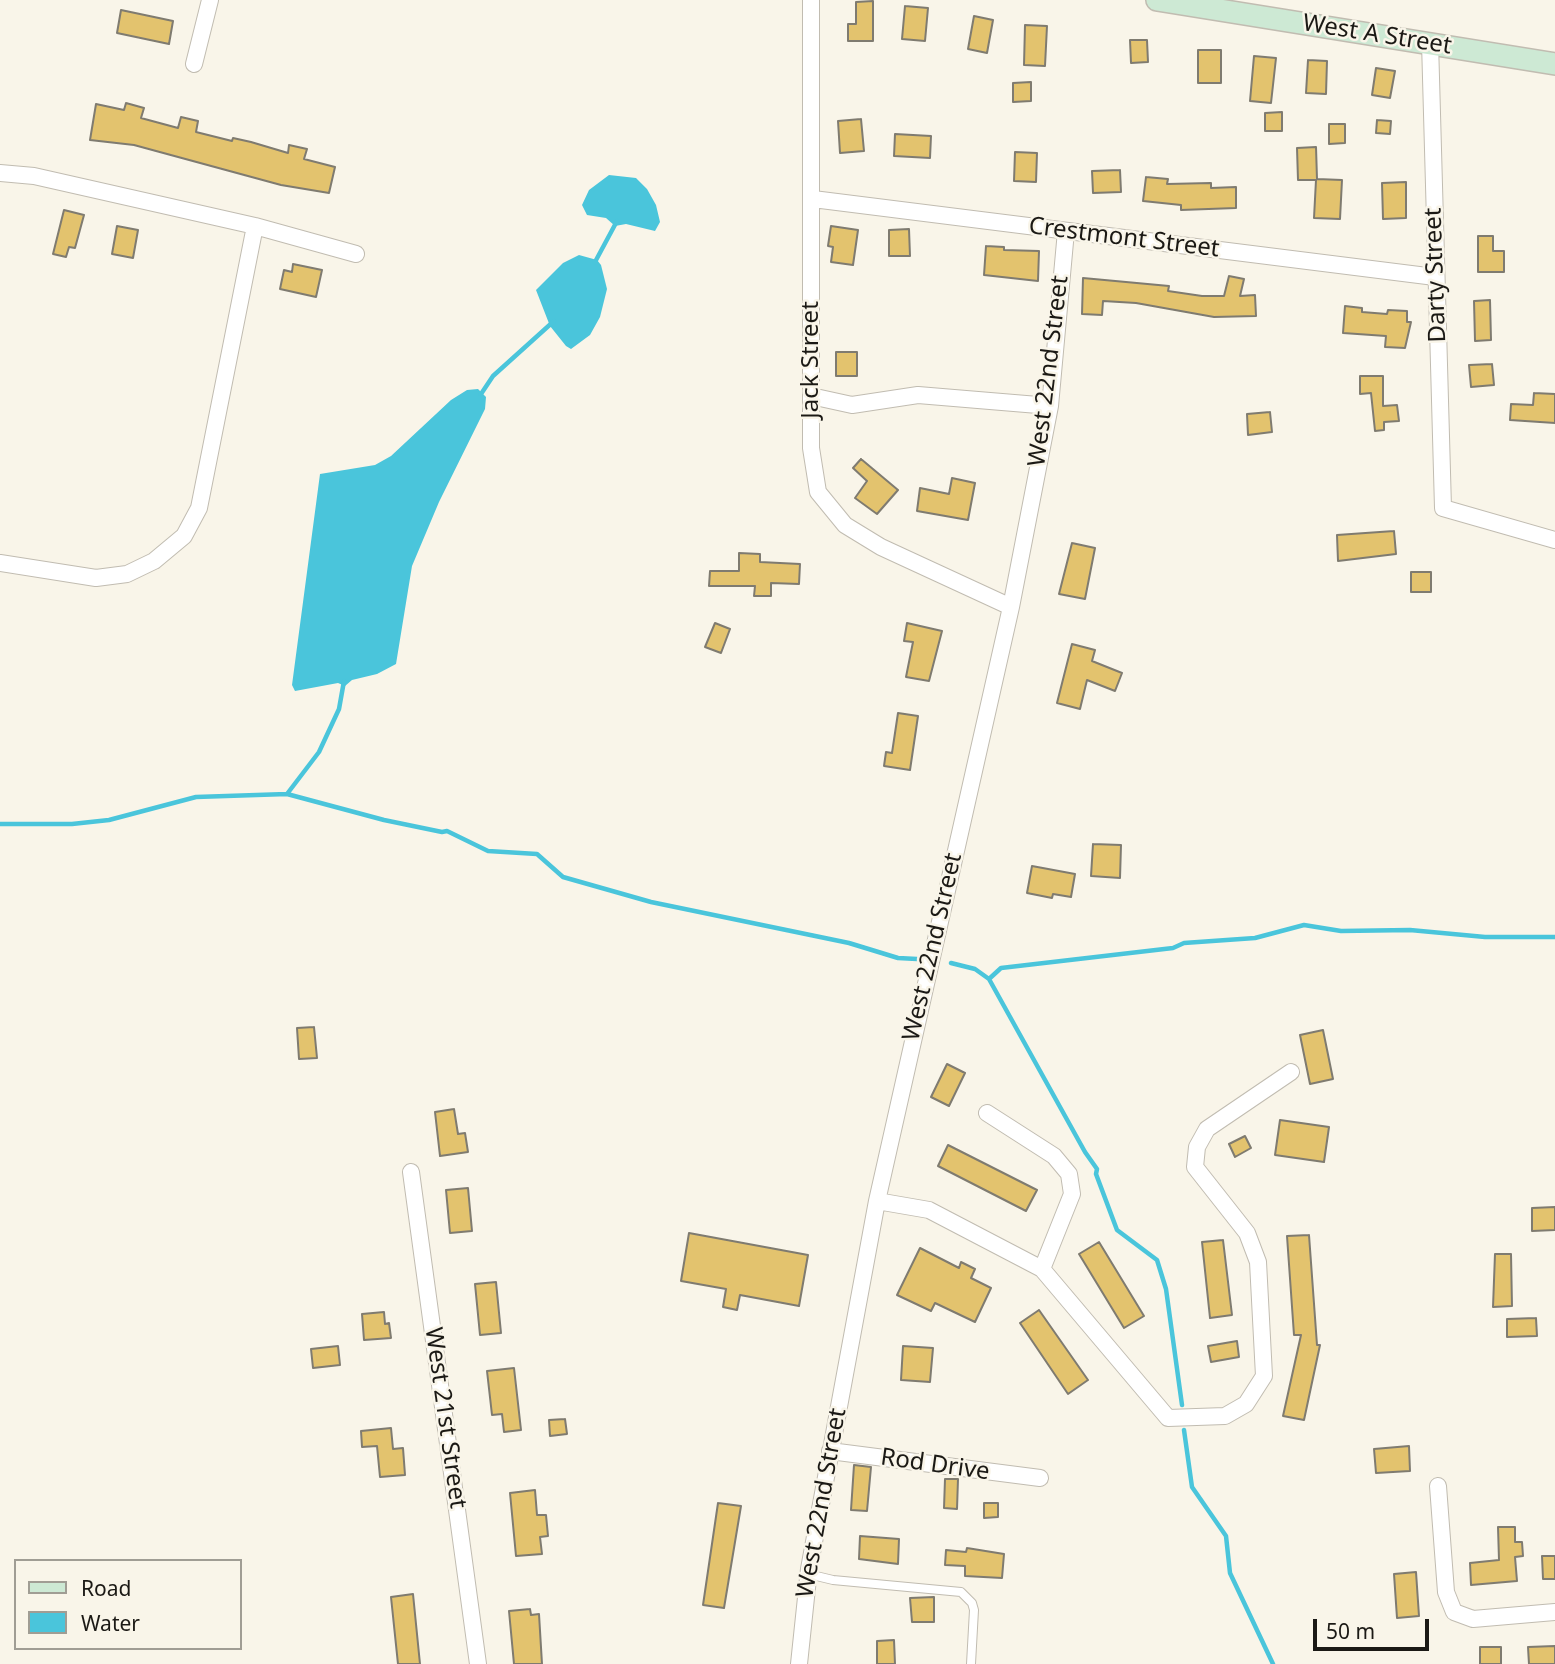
<!DOCTYPE html>
<html>
<head>
<meta charset="utf-8">
<style>
	body { margin:0 }
	#map { position:relative; width:1555px; height:1664px; overflow:hidden; background:#f9f5e9; font-family:"Noto Sans",sans-serif }
	canvas { display:block }
	.legend { position:absolute; left:14px; top:1559px; width:228px; height:91px; box-sizing:border-box; background:#f9f5e9; border:2px solid #a09d94; margin:0; padding:9px 12px; list-style:none; font-size:21px; color:#1b1915 }
	.legend li { display:flex; align-items:center; gap:14px; height:35px }
	.legend b { width:35px; border:2px solid #a09d94 }
	.scale { position:absolute; left:1313px; top:1619px; width:116px; height:32px; box-sizing:border-box; border:4px solid #1b1915; border-top:0; padding-left:9px; font-size:21px; line-height:24px; white-space:nowrap; color:#1b1915; -webkit-text-stroke:5px #f9f5e9; paint-order:stroke }
</style>
</head>
<body>
<div id="map">
<canvas width="1555" height="1664"></canvas>
<ul class="legend">
<li><b style="height:9px;background:#cde9d4"></b>Road</li>
<li><b style="height:19px;background:#4ac5db"></b>Water</li>
</ul>
<div class="scale">50 m</div>
</div>
<script>
const ctx = document.querySelector('canvas').getContext('2d');
ctx.lineJoin = 'round';
function paint(path, color) {
  ctx.fillStyle = color;
  ctx.fill(path, 'evenodd');
}
function poly(rows) {
  const path = new Path2D();
  for (const r of rows) {
    path.moveTo(r[0], r[1]);
    for (let i = 2; i < r.length; i += 2) path.lineTo(r[i], r[i + 1]);
  }
  return path;
}
function strokePath(path, color, width, dash) {
  ctx.strokeStyle = color;
  ctx.lineWidth = width;
  ctx.lineCap = dash ? 'butt' : 'round';
  ctx.setLineDash(dash || []);
  ctx.stroke(path);
}
function drawText(font, color, halo, rows, align = 'center') {
  ctx.font = font + ' "Noto Sans",sans-serif';
  ctx.lineWidth = 5;
  ctx.setLineDash([]);
  ctx.textBaseline = 'middle';
  ctx.strokeStyle = halo;
  ctx.fillStyle = color;
  for (const [text, x, y, turn = 0] of rows) {
    ctx.save();
    ctx.translate(x, y);
    ctx.rotate((+turn || 0) * Math.PI / 180);
    ctx.textAlign = isNaN(turn) ? turn : align;
    if (halo) ctx.strokeText(text, 0, 0);
    ctx.fillText(text, 0, 0);
    ctx.restore();
  }
}
paint(poly([
	[609,175,636,178,647,189,656,205,660,222,655,231,626,224,615,226,606,218,587,215,582,205,589,190],
	[579,255,597,260,601,265,607,289,600,317,590,335,571,349,566,346,550,326,536,290,563,263],
	[478,389,486,397,485,409,439,502,412,566,396,664,377,674,352,680,345,686,338,683,295,691,292,685,320,474,375,465,391,456,451,400,467,390]
]), '#4ac5db');
strokePath(poly([
	[595,262,617,221],
	[481,394,493,376,554,321],
	[287,794,319,752,339,709,344,681],
	[0,824,72,824,109,820,196,797,287,794,384,820,442,832,447,831,488,851,537,854,563,877,651,902,849,943,898,958,917,959],
	[951,963,975,969,989,979,1085,1152,1097,1169,1096,1174,1117,1230,1157,1260,1166,1289,1182,1405],
	[989,979,1001,968,1173,948,1184,943,1255,938,1304,925,1341,931,1410,930,1485,937,1555,937],
	[1184,1430,1192,1487,1226,1536,1230,1573,1273,1664]
]), '#4ac5db', 4.5);
const building = poly([
	[873,1,873,41,848,41,848,24,856,24,856,2,873,1],
	[905,6,928,8,925,41,902,39,905,6],
	[121,10,173,21,169,44,117,33,121,10],
	[974,16,993,20,987,53,968,49,974,16],
	[1025,25,1047,26,1045,66,1024,65,1025,25],
	[1130,40,1147,40,1148,62,1131,63,1130,40],
	[1198,50,1221,50,1221,83,1198,83,1198,50],
	[1254,56,1276,58,1271,103,1250,101,1254,56],
	[1308,60,1327,61,1326,94,1306,93,1308,60],
	[1376,68,1395,71,1390,98,1372,95,1376,68],
	[1031,82,1031,101,1013,102,1013,83,1031,82],
	[126,103,144,108,141,118,178,128,181,117,198,121,196,132,232,141,233,138,251,142,288,153,289,145,307,149,304,159,335,167,329,193,281,185,134,145,90,140,96,104,124,110,126,103],
	[1282,112,1282,131,1265,131,1265,113,1282,112],
	[861,119,864,151,840,153,838,121,861,119],
	[1377,120,1391,121,1390,134,1376,133,1377,120],
	[1329,124,1345,124,1345,143,1329,144,1329,124],
	[895,134,931,136,930,158,894,156,895,134],
	[1316,147,1317,179,1342,180,1340,219,1314,218,1316,180,1298,180,1297,148,1316,147],
	[1015,152,1037,153,1036,182,1014,181,1015,152],
	[1120,170,1121,192,1093,193,1092,171,1120,170],
	[1146,177,1168,179,1167,184,1211,183,1211,188,1236,187,1236,208,1181,210,1181,205,1143,201,1146,177],
	[1406,182,1406,218,1383,219,1382,183,1406,182],
	[64,210,84,215,75,248,69,247,66,257,53,254,64,210],
	[117,226,138,230,133,258,112,254,117,226],
	[831,226,858,230,853,265,831,262,833,247,828,246,831,226],
	[909,229,910,256,889,256,889,230,909,229],
	[1478,236,1493,236,1493,251,1504,251,1504,272,1478,272,1478,236],
	[986,246,1004,247,1004,250,1039,251,1038,281,984,275,986,246],
	[293,264,322,270,316,297,280,289,284,270,292,272,293,264],
	[1229,276,1244,279,1240,296,1255,295,1256,316,1214,317,1136,303,1103,301,1102,315,1082,314,1083,278,1169,286,1168,291,1202,296,1224,296,1229,276],
	[1490,300,1491,340,1475,341,1474,301,1490,300],
	[1345,306,1362,308,1362,312,1387,314,1388,310,1407,311,1407,322,1411,322,1405,348,1385,347,1386,336,1343,333,1345,306],
	[836,352,857,352,857,376,836,376,836,352],
	[1492,364,1494,385,1471,387,1469,365,1492,364],
	[1360,376,1383,376,1383,406,1397,405,1399,421,1384,422,1384,430,1375,431,1371,393,1360,394,1360,376],
	[1534,393,1555,394,1555,423,1510,420,1511,404,1533,405,1534,393],
	[1270,412,1272,432,1248,435,1247,414,1270,412],
	[861,459,898,490,877,514,855,498,867,481,853,468,861,459],
	[952,478,975,483,968,520,917,511,920,488,949,494,952,478],
	[1394,531,1396,554,1338,561,1337,535,1394,531],
	[1072,543,1095,548,1085,599,1059,594,1072,543],
	[739,553,760,554,760,562,800,564,799,584,771,583,771,596,754,596,755,586,709,586,710,571,739,571,739,553],
	[1411,572,1431,572,1431,592,1411,592,1411,572],
	[715,623,730,629,721,653,705,647,715,623],
	[907,623,942,631,929,681,906,677,913,642,904,641,907,623],
	[1072,644,1095,650,1092,661,1122,673,1115,691,1087,680,1080,709,1057,703,1072,644],
	[898,713,918,716,910,770,884,766,886,752,892,753,898,713],
	[1093,844,1121,845,1120,878,1091,876,1093,844],
	[1032,866,1075,874,1071,897,1053,894,1052,898,1027,893,1032,866],
	[314,1027,317,1058,299,1059,297,1028,314,1027],
	[1323,1030,1333,1079,1310,1084,1300,1035,1323,1030],
	[947,1064,965,1073,949,1106,931,1097,947,1064],
	[454,1109,458,1134,465,1133,468,1152,440,1156,435,1112,454,1109],
	[1280,1120,1329,1127,1324,1162,1275,1155,1280,1120],
	[1245,1136,1251,1148,1235,1157,1229,1144,1245,1136],
	[948,1145,1037,1190,1026,1211,938,1166,948,1145],
	[468,1188,472,1231,450,1233,446,1190,468,1188],
	[1555,1207,1555,1230,1532,1231,1532,1208,1555,1207],
	[689,1233,808,1255,799,1306,740,1295,737,1310,723,1307,726,1289,681,1281,689,1233],
	[1309,1235,1317,1345,1320,1345,1304,1420,1283,1416,1301,1335,1294,1335,1287,1236,1309,1235],
	[1223,1240,1232,1315,1210,1318,1202,1242,1223,1240],
	[1099,1242,1144,1316,1124,1328,1079,1254,1099,1242],
	[920,1248,959,1268,961,1262,975,1269,971,1278,991,1288,975,1322,935,1303,931,1311,897,1295,920,1248],
	[1495,1254,1511,1254,1512,1306,1493,1307,1495,1254],
	[496,1282,501,1333,480,1335,475,1284,496,1282],
	[1039,1310,1088,1380,1068,1394,1020,1323,1039,1310],
	[384,1312,385,1324,389,1323,391,1338,364,1340,362,1314,384,1312],
	[1536,1318,1537,1336,1507,1337,1507,1319,1536,1318],
	[1237,1341,1239,1357,1211,1362,1208,1346,1237,1341],
	[338,1346,340,1365,313,1368,311,1349,338,1346],
	[903,1346,933,1348,930,1382,901,1380,903,1346],
	[514,1368,521,1430,504,1432,502,1414,492,1415,487,1371,514,1368],
	[565,1419,567,1434,550,1436,549,1420,565,1419],
	[391,1428,393,1449,403,1448,405,1475,380,1477,377,1446,362,1447,361,1431,391,1428],
	[1409,1446,1410,1471,1376,1473,1374,1449,1409,1446],
	[854,1465,871,1467,867,1511,851,1510,854,1465],
	[945,1479,958,1479,957,1509,944,1508,945,1479],
	[535,1490,537,1515,546,1515,548,1536,540,1537,542,1554,516,1556,510,1493,535,1490],
	[718,1503,741,1506,724,1608,703,1605,718,1503],
	[984,1503,998,1503,998,1517,984,1518,984,1503],
	[1498,1527,1515,1527,1515,1542,1522,1542,1523,1556,1515,1557,1517,1581,1471,1585,1470,1563,1499,1560,1498,1527],
	[860,1536,899,1539,898,1564,859,1559,860,1536],
	[967,1548,1004,1554,1002,1578,965,1576,965,1566,945,1565,946,1550,966,1552,967,1548],
	[1542,1556,1555,1556,1555,1579,1543,1579,1542,1556],
	[1416,1572,1419,1616,1397,1618,1394,1574,1416,1572],
	[413,1594,420,1664,398,1664,391,1597,413,1594],
	[934,1597,934,1622,912,1622,910,1598,934,1597],
	[530,1609,531,1615,539,1614,542,1664,514,1664,509,1611,530,1609],
	[894,1640,895,1664,877,1664,877,1641,894,1640],
	[1555,1646,1555,1664,1529,1664,1528,1647,1555,1646],
	[1480,1647,1501,1647,1501,1664,1480,1664,1480,1647]
]);
paint(building, '#e3c36e');
strokePath(building, '#7f7b70', 2);
const lane = poly([
	[808,1574,833,1580,961,1592,972,1603,974,1610,971,1664]
]);
const street = poly([
	[811,0,811,448,818,492,845,525,881,547,1011,607],
	[1430,42,1443,508,1555,540],
	[194,64,210,0],
	[0,173,34,176,255,226,199,508,184,536,154,561,127,574,96,578,0,563],
	[813,199,1435,277],
	[255,226,356,254],
	[811,396,852,405,918,395,1050,406],
	[987,1113,1054,1156,1069,1174,1072,1194,1042,1269],
	[411,1172,478,1664],
	[877,1201,929,1210,1042,1269,1168,1418,1225,1416,1246,1404,1264,1376,1258,1262,1247,1233,1195,1167,1197,1147,1207,1129,1291,1072],
	[830,1451,1040,1478],
	[1438,1486,1446,1592,1454,1612,1473,1619,1555,1612],
	[799,1664,809,1569,877,1201,1011,607,1050,406,1066,231]
]);
const secondary = poly([
	[1157,0,1555,64]
]);
strokePath(lane, '#c1bcb1', 10);
strokePath(street, '#c1bcb1', 18);
strokePath(secondary, '#c1bcb1', 24);
strokePath(lane, '#fff', 8);
strokePath(street, '#fff', 16);
strokePath(secondary, '#cde9d4', 21);
drawText('24px', '#1b1915', '#f9f5e9', [
	["West A Street",1377,35,9],
	["Crestmont Street",1124,238,7],
	["Darty Street",1436,275,-92],
	["Jack Street",811,360,-90],
	["West 22nd Street",1049,371,-83],
	["West 22nd Street",933,947,-77],
	["West 21st Street",445,1418,82],
	["Rod Drive",935,1465,8],
	["West 22nd Street",822,1503,-80]
]);
</script>
</body>
</html>
